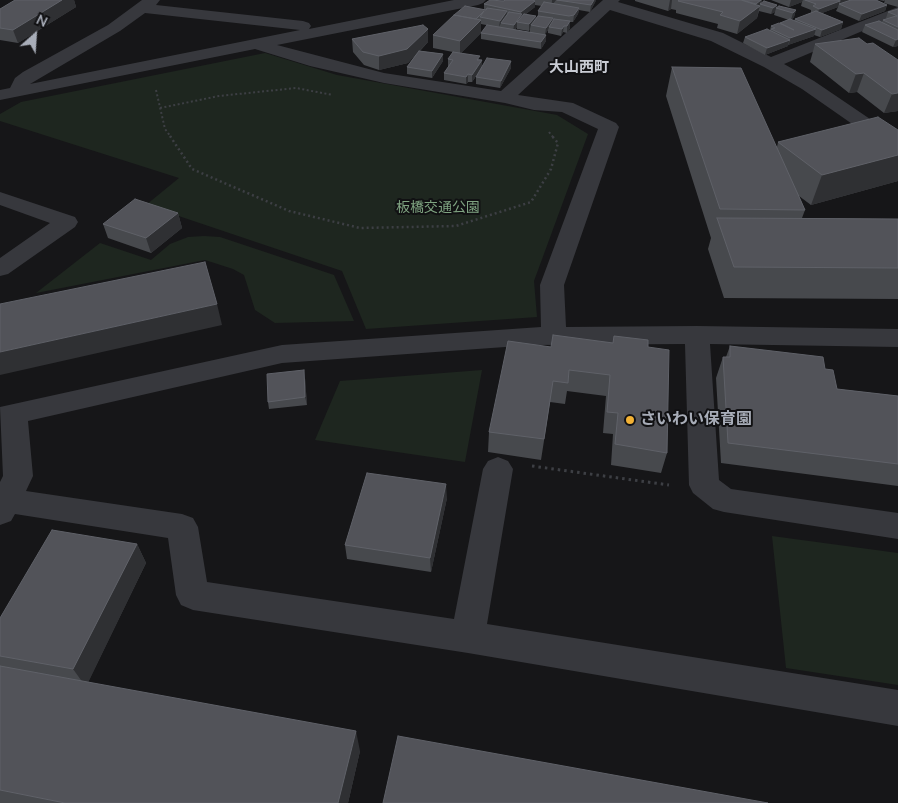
<!DOCTYPE html>
<html>
<head>
<meta charset="utf-8">
<style>
	body { margin:0 }
	#map { position:relative; width:898px; height:803px; overflow:hidden; background:#161618; font-family:"Nunito Sans",sans-serif }
	canvas { display:block }
	.north { position:absolute; left:10px; top:10px; width:50px; height:50px; -webkit-text-stroke:4px #111113; paint-order:stroke; rotate:26deg; font-size:14px; font-weight:700; line-height:20px; text-align:center; color:#a8adb8 }
	.north::after { content:''; display:block; margin:auto; width:18px; height:22px; background:#a8adb8; clip-path:polygon(50% 0,100% 100%,50% 72%,0 100%) }
</style>
</head>
<body>
<div id="map">
<canvas width="898" height="803"></canvas>
<div class="north">N</div>
</div>
<script>
const ctx = document.querySelector('canvas').getContext('2d');
ctx.lineJoin = 'round';
function paint(path, color) {
  ctx.fillStyle = color;
  ctx.fill(path, 'evenodd');
}
function poly(rows) {
  const path = new Path2D();
  for (const r of rows) {
    path.moveTo(r[0], r[1]);
    for (let i = 2; i < r.length; i += 2) path.lineTo(r[i], r[i + 1]);
  }
  return path;
}
function strokePath(path, color, width, dash) {
  ctx.strokeStyle = color;
  ctx.lineWidth = width;
  ctx.lineCap = dash ? 'butt' : 'round';
  ctx.setLineDash(dash || []);
  ctx.stroke(path);
}
function drawText(font, color, halo, rows, align = 'center') {
  ctx.font = font + ' "Nunito Sans","Noto Sans JP",sans-serif';
  ctx.lineWidth = 4;
  ctx.setLineDash([]);
  ctx.textBaseline = 'middle';
  ctx.strokeStyle = halo;
  ctx.fillStyle = color;
  for (const [text, x, y, turn = 0] of rows) {
    ctx.save();
    ctx.translate(x, y);
    ctx.rotate((+turn || 0) * Math.PI / 180);
    ctx.textAlign = isNaN(turn) ? turn : align;
    if (halo) ctx.strokeText(text, 0, 0);
    ctx.fillText(text, 0, 0);
    ctx.restore();
  }
}
paint(poly([
	[265,53,337,75,557,115,588,134,534,281,537,317,366,329,342,271,146,205,179,178,0,121,0,114,21,102],
	[204,236,220,237,334,275,354,321,275,323,255,310,244,275,233,269,205,260,36,293,100,243,151,260,170,244,188,237],
	[482,370,465,462,315,440,340,381],
	[772,536,898,553,898,685,786,668]
]), '#1e261f');
strokePath(poly([
	[156,90,165,129,171,137],
	[160,108,219,96,296,88,333,95],
	[549,132,553,137]
]), '#3d3f44', 2, [2, 2.5]);
strokePath(poly([
	[170,136,192,169,289,211,360,228,456,226,531,202,551,169,558,143,552,136]
]), '#3d3f44', 2.5, [2, 3]);
strokePath(poly([
	[532,466,669,485]
]), '#3d3f44', 3, [2.5, 4]);
paint(poly([
	[142,0,160,0,156,5,303,21,309,23,311,26,309,29,454,0,486,0,483,3,478,5,277,45,384,73,501,91,603,0,620,0,618,2,723,33,771,57,898,7,898,16,784,64,814,81,898,138,898,153,891,151,802,89,764,67,711,41,610,10,518,95,573,103,616,123,619,127,564,285,566,327,697,326,898,329,898,347,710,344,719,480,731,489,898,513,898,539,724,512,713,509,693,493,689,485,685,344,533,345,282,363,28,421,33,476,26,491,182,514,193,518,198,527,207,582,454,619,483,469,488,461,498,457,508,461,513,469,487,624,898,690,898,726,468,653,193,610,181,605,176,595,168,538,15,514,11,521,0,525,0,482,3,476,0,407,282,345,541,327,540,285,598,129,562,112,534,110,505,103,384,83,310,66,255,49,0,100,0,90,10,88,15,78,23,72,108,25,142,0],
	[145,13,300,30,30,84,120,31,145,13],
	[0,192,75,217,78,222,75,227,8,274,0,276,0,258,50,223,0,205,0,192]
]), '#37383d');
paint(poly([
	[15,0,74,0,76,7,18,43,0,40,0,9],
	[505,0,596,0,590,12,579,10,578,14,573,22,570,22,570,28,567,33,563,32,561,36,548,33,548,30,545,34,546,35,546,41,541,49,481,39,481,33,461,53,482,60,482,67,511,61,511,68,500,88,476,84,476,77,481,69,472,82,468,82,466,84,444,80,444,73,449,66,448,66,448,59,453,52,433,48,433,35,484,9,484,4],
	[535,5,542,6,538,11,538,16,536,18,526,14,535,7],
	[481,24,491,26,481,33],
	[517,27,517,29,529,31,530,29,530,32,515,30],
	[635,0,762,0,761,3,777,5,776,8,796,10,794,17,791,20,794,21,795,19,811,13,811,10,801,6,802,2,789,7,771,0,876,0,887,5,885,11,859,21,836,11,838,7,822,13,843,22,841,29,820,37,814,35,814,36,788,45,788,46,765,55,743,43,745,37,770,30,771,26,780,24,780,23,789,20,774,15,775,12,771,14,759,11,757,18,737,34,717,28,718,24,676,13,676,10,671,9,668,11,635,1],
	[879,0,898,0,898,7,884,3,885,0,884,1],
	[898,9,898,46,893,47,862,32,865,25,882,22,883,20,887,19,886,18,888,12],
	[428,29,428,42,420,51,443,54,443,61,432,78,407,74,407,67,416,54,408,63,379,70,364,65,353,52,352,39],
	[873,43,898,111,884,113,857,92,849,93,810,62,815,44,867,44],
	[672,67,777,147,778,142,898,130,898,181,811,205,799,196,805,210,802,218,898,219,898,299,724,298,708,249,711,238,666,96],
	[178,213,182,228,151,253,108,238,103,224],
	[614,336,648,347,667,453,661,473,611,465,613,434,603,433,606,396,567,391,565,404,550,402,541,460,488,452,489,432,551,347,613,343],
	[730,346,825,369,837,389,898,396,898,486,721,463,716,378,723,357,726,357],
	[305,378,307,405,269,409,268,402],
	[447,498,431,572,347,559,345,545],
	[137,544,146,563,88,682,360,751,348,803,0,803,0,618]
]), '#47494d');
paint(poly([
	[62,0,74,0,76,7,18,43,13,30],
	[552,0,556,0,551,7,552,1],
	[594,0,596,0,596,1,590,12,591,5],
	[670,0,672,0,671,9,668,11],
	[761,0,757,18,737,34,740,21,755,10,756,4],
	[791,0,803,0,802,2,789,7],
	[841,0,852,0,839,5],
	[535,1,535,7,522,17,517,22,517,27,513,32,514,25,521,15,521,12],
	[840,1,838,7,817,15,819,9],
	[777,5,775,12,771,14,773,8],
	[887,5,885,11,859,21,862,14],
	[579,8,578,14,573,22,574,15],
	[796,10,794,17,791,20,793,13],
	[507,11,507,18,501,23,499,27,500,21],
	[536,16,536,23,531,25,530,29,529,31,529,24],
	[553,18,552,25,549,27,548,30,545,35,546,28],
	[481,20,481,33,460,54,460,41],
	[570,21,570,28,567,33,567,26],
	[843,22,841,29,820,37,822,30],
	[564,26,563,32,561,36,562,29],
	[428,29,428,42,408,63,379,70,379,56],
	[816,29,814,36,788,45,790,38],
	[546,35,546,41,541,49,541,42],
	[898,39,898,46,893,47,896,40],
	[790,40,788,46,765,55,767,48],
	[443,54,443,61,432,78,432,71],
	[482,60,482,67,472,82,472,75],
	[511,61,511,68,500,88,501,81],
	[864,73,857,92,849,93,856,74],
	[468,74,468,82,466,84,466,77],
	[898,93,898,111,884,113,892,94],
	[898,155,898,181,811,205,822,175],
	[178,213,182,228,151,253,146,238],
	[217,304,222,325,0,375,0,352],
	[304,370,305,378,307,405,305,397],
	[446,484,447,498,431,572,430,558],
	[137,544,146,563,86,687,73,669],
	[356,731,360,751,348,803,338,803]
]), '#2f3033');
const building = poly([
	[15,0,62,0,13,30,0,28,0,9,15,0],
	[490,0,504,1,505,0,533,0,535,1,521,12,484,4,490,0],
	[557,0,594,0,591,5,557,0],
	[679,0,741,0,760,6,740,21,720,15,723,12,678,1,679,0],
	[742,0,761,0,756,4,742,0],
	[805,0,838,0,840,1,819,9,813,6,816,4,805,0],
	[851,0,876,0,887,5,862,14,839,4,851,0],
	[764,1,777,5,773,8,760,4,764,1],
	[544,2,579,8,574,15,569,16,538,11,544,2],
	[465,6,486,10,487,8,507,11,500,21,480,17,484,11,476,19,454,15,465,6],
	[779,6,796,10,793,13,776,8,779,6],
	[898,9,898,16,888,12,898,9],
	[816,11,843,22,822,30,795,19,816,11],
	[509,12,522,14,514,25,501,23,509,12],
	[524,14,536,16,529,24,517,22,524,14],
	[454,15,481,20,460,41,433,35,454,15],
	[538,16,553,18,546,28,531,25,538,16],
	[896,16,898,17,898,27,883,20,896,16],
	[554,19,570,21,567,26,564,26,562,29,549,27,554,19],
	[790,19,816,29,790,38,771,29,775,28,771,26,779,23,794,30,780,23,790,19],
	[879,21,898,30,898,39,896,40,865,25,879,21],
	[423,25,428,29,407,49,379,56,363,52,352,39,423,25],
	[487,25,546,35,541,42,481,33,487,25],
	[767,29,790,40,767,48,745,37,767,29],
	[859,38,867,44,873,43,898,60,898,93,892,94,864,73,856,74,815,44,859,38],
	[419,51,443,54,432,71,407,67,419,51],
	[453,52,480,56,477,60,482,60,472,75,468,74,466,77,444,73,453,60,448,59,453,52],
	[487,58,511,61,501,81,476,77,487,58],
	[672,67,741,68,805,210,720,209,672,67],
	[878,117,898,130,898,155,822,175,778,142,878,117],
	[135,199,178,213,146,238,103,224,135,199],
	[717,218,898,219,898,268,734,267,717,218],
	[205,262,217,304,0,352,0,304,205,262],
	[553,335,613,343,614,336,648,340,648,347,669,350,667,453,615,444,618,413,607,412,610,375,569,370,568,383,553,381,544,439,489,432,508,341,551,347,553,335],
	[730,346,823,357,825,369,833,370,837,389,898,396,898,464,728,443,723,357,730,357,730,346],
	[304,370,305,397,268,402,267,374,304,370],
	[367,473,446,484,430,558,345,545,367,473],
	[52,530,137,544,73,669,0,656,0,618,52,530],
	[0,666,356,731,338,803,65,803,0,790,0,666],
	[398,736,768,803,383,803,398,736]
]);
paint(building, '#525359');
strokePath(building, '#5f6168', 1);
for (const [x, y, r, color] of [
	[630,420,5,"#f2b134"]
]) {
  const dot = new Path2D();
  dot.arc(x, y, r, 0, 2 * Math.PI);
  ctx.fillStyle = color;
  ctx.fill(dot);
  strokePath(dot, '#111113', 2);
}
drawText('14px', '#7fa381', '#111113', [
	["板橋交通公園",438,209]
]);
drawText('bold 15px', '#c9ccd4', '#111113', [
	["大山西町",579,68]
]);
drawText('bold 16px', '#a8adb8', '#111113', [
	["さいわい保育園",640,420]
], 'left');
</script>
</body>
</html>
